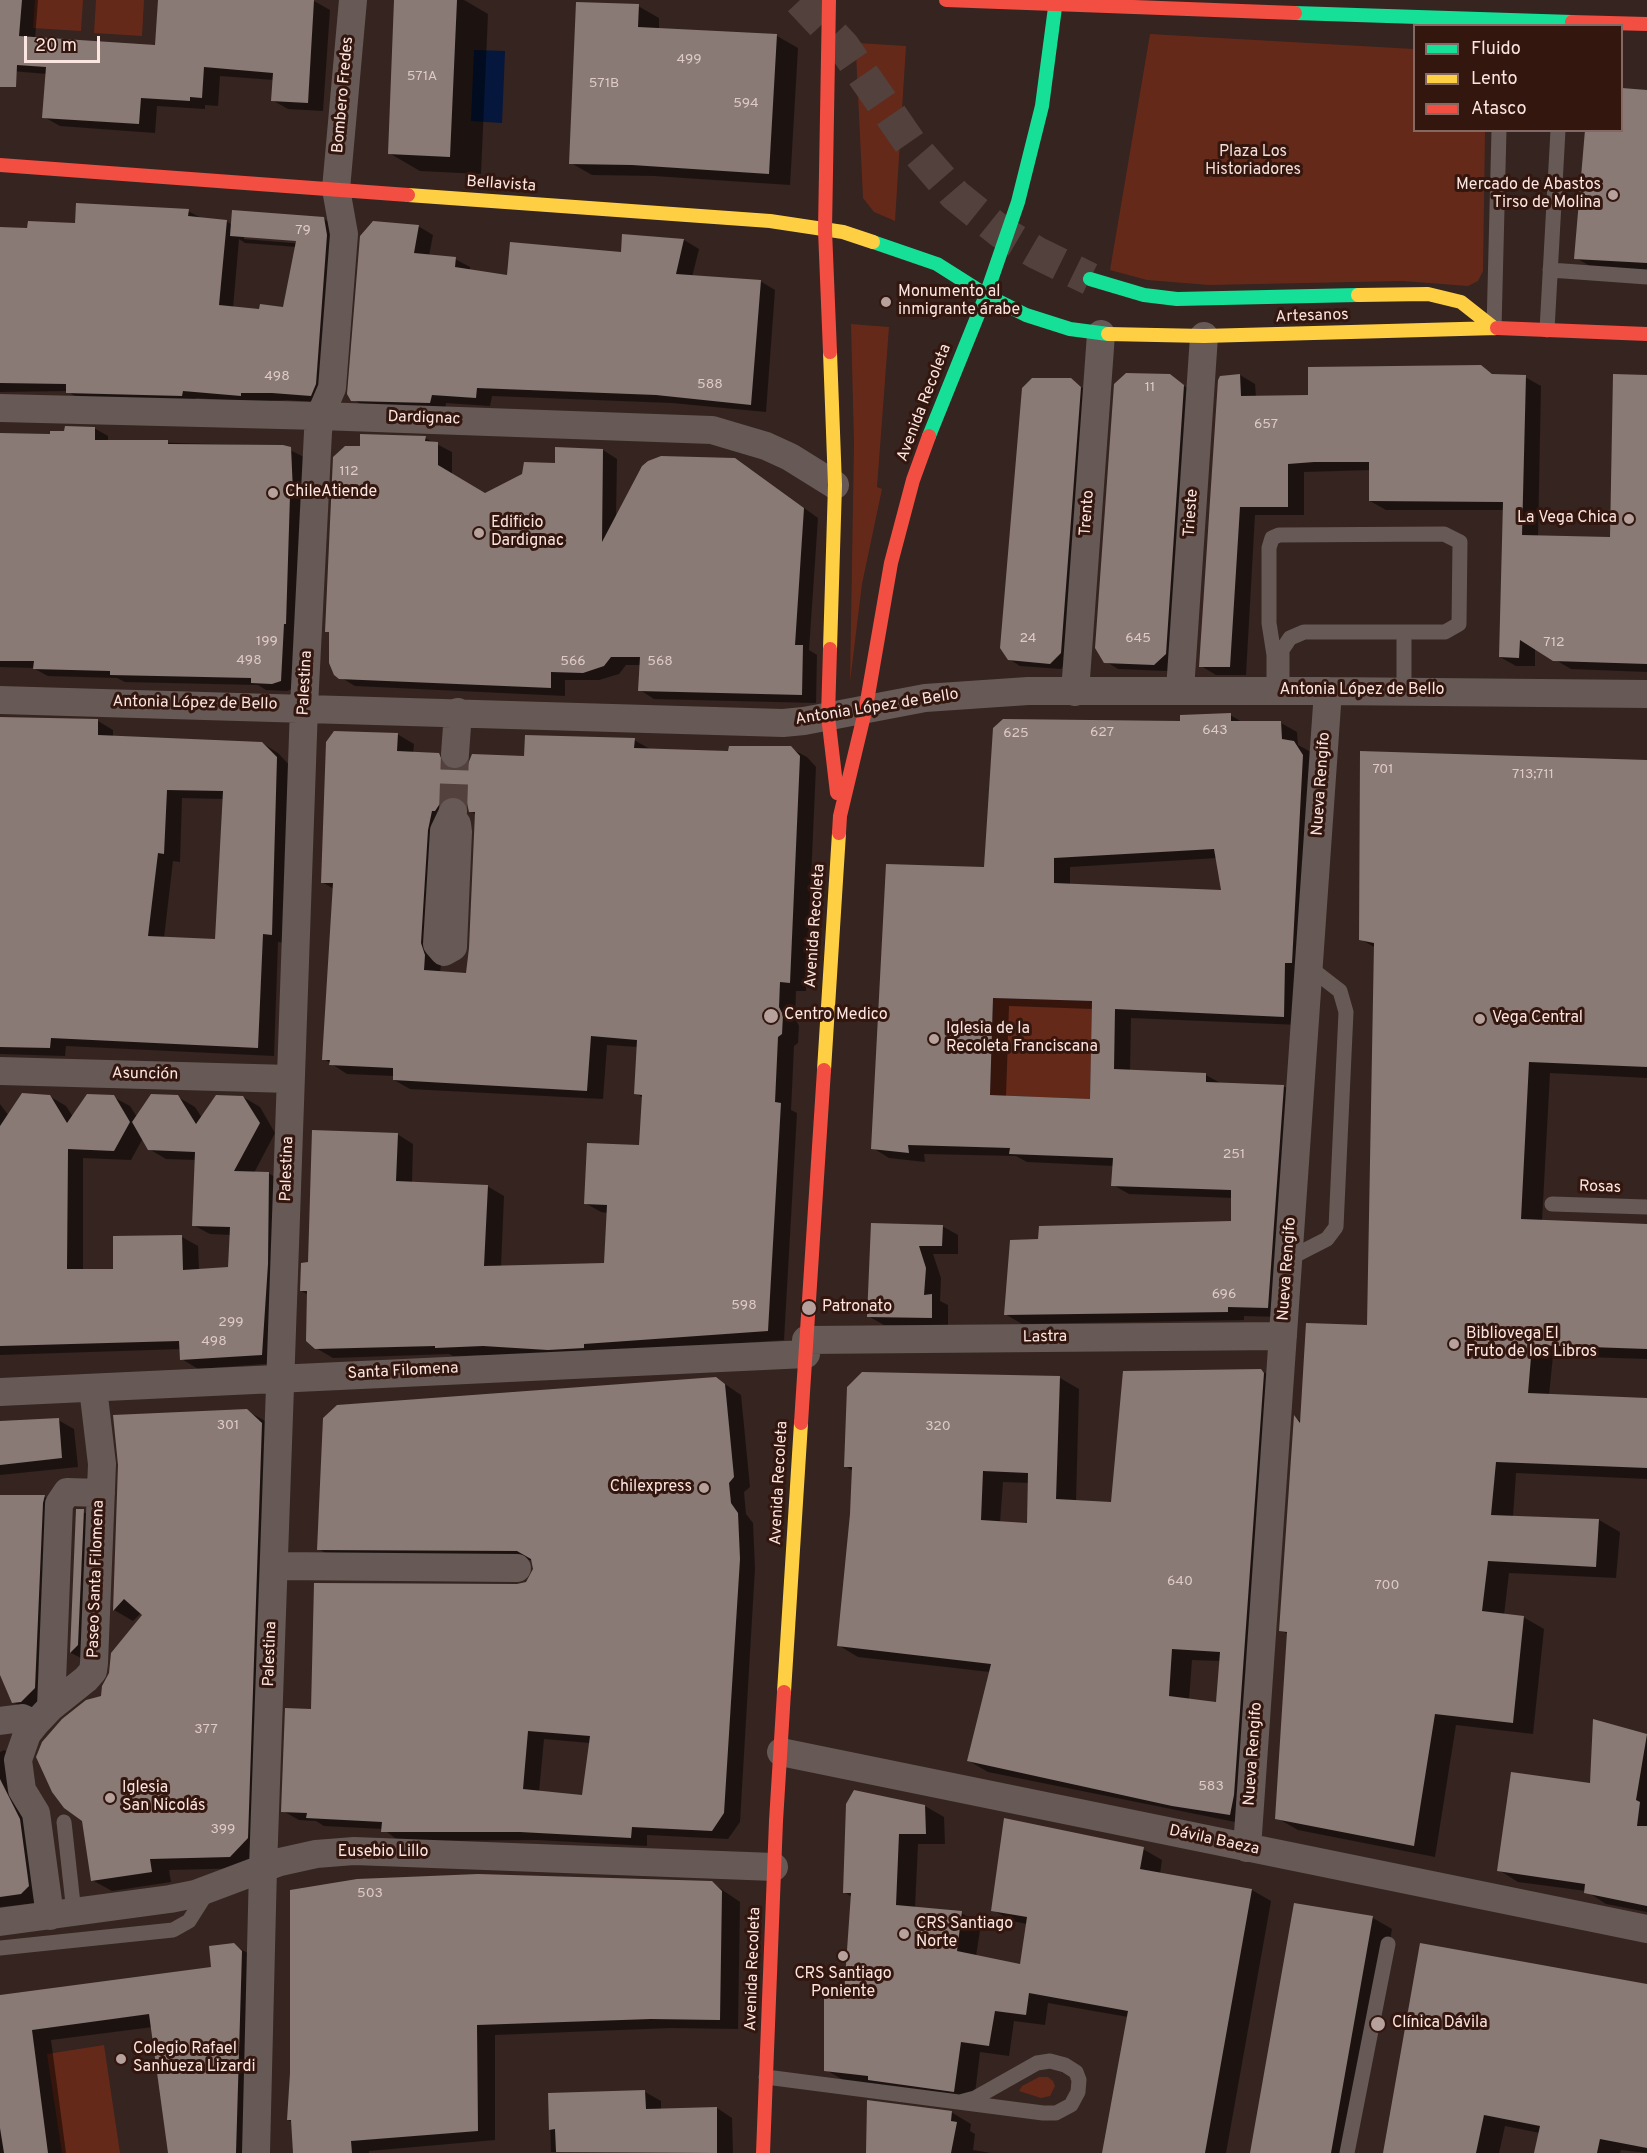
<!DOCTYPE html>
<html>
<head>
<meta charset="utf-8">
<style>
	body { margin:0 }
	#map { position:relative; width:1647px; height:2153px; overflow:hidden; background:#352420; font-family:Overpass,sans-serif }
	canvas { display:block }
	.legend { position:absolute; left:1413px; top:24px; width:210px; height:108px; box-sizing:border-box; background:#33160e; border:2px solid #836962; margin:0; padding:8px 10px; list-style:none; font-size:18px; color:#fbe5e0 }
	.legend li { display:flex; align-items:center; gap:12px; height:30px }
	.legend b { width:30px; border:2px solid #836962 }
	.scale { position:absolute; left:24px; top:36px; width:76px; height:27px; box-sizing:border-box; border:3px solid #fbe5e0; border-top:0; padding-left:8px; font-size:18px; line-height:21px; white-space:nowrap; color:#fbe5e0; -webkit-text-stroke:4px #33160e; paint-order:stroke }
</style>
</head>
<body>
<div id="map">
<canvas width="1647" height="2153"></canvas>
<ul class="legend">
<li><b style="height:8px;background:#16e098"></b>Fluido</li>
<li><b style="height:8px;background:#ffcf43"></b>Lento</li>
<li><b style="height:8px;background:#f24e42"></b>Atasco</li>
</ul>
<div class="scale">20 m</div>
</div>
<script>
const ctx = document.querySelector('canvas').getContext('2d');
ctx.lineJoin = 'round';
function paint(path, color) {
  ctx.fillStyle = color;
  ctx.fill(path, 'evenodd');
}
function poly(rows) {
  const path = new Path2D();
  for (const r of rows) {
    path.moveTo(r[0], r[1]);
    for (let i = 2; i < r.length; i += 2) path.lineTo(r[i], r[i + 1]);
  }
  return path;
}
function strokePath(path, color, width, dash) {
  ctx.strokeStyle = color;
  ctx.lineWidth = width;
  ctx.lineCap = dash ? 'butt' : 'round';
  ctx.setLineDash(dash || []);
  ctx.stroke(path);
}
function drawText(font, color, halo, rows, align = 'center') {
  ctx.font = font + ' Overpass,sans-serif';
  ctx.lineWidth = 6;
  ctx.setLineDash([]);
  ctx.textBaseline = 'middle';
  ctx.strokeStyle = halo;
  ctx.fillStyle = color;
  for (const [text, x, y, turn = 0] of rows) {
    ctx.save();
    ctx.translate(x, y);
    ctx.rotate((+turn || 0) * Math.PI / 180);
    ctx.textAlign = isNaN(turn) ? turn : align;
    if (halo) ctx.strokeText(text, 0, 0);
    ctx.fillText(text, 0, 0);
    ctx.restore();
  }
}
paint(poly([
	[35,0,83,0,81,31,33,28],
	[96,0,144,0,142,36,94,33],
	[1150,34,1414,49,1414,130,1485,131,1483,271,1478,281,1468,286,1402,281,1209,285,1147,280,1110,270],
	[858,43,906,46,895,221,874,212,863,198,856,53],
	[851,324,889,327,877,487,882,489,862,584,850,682,854,443],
	[993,998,1092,1001,1090,1099,990,1095],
	[104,2045,120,2153,62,2153,47,2054],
	[1039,2077,1048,2077,1053,2081,1055,2086,1050,2096,1041,2098,1019,2091,1022,2086]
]), '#652919');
paint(poly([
	[474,50,505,51,502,123,471,121]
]), '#05173c');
paint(poly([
	[0,0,38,0,35,39,157,47,160,0,314,1,330,10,323,111,288,109,272,100,274,80,220,76,218,106,205,105,205,109,157,106,155,133,60,126,44,117,47,74,0,70],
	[396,0,464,0,488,14,481,174,420,171,389,153],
	[638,6,659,18,659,29,777,36,798,48,790,185,654,176,592,175,571,163],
	[1622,89,1647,91,1647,273,1597,270,1576,258,1622,130],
	[188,211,203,219,226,221,232,225,324,219,338,227,324,403,287,400,254,402,196,398,196,403,81,400,67,391,0,392,0,229,29,230],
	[244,236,304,241,304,244,244,239],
	[239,239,245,243,297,247,284,308,260,311,233,308],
	[418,226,433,235,429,256,455,259,470,267,470,271,508,276,623,253,624,235,684,240,699,249,692,277,760,281,775,290,766,412,672,403,492,396,490,406,446,403,445,411,368,408,352,399],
	[1480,367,1496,376,1525,377,1541,386,1538,537,1611,538,1647,377,1647,672,1571,669,1535,648,1535,666,1516,666,1500,657,1504,510,1386,510,1370,501,1371,470,1304,472,1304,515,1255,515,1246,675,1216,675,1201,666,1240,375,1255,384,1256,397,1310,396],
	[1169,376,1196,394,1178,661,1167,671,1118,669,1105,661],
	[1071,379,1090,394,1071,659,1061,669,1020,666,1009,659],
	[94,428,108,436,108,441,282,446,304,457,295,688,287,691,266,690,258,685,125,682,117,678,48,676,33,668,0,667,0,435,51,436],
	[425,438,452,452,452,475,485,494,556,464,603,450,617,459,616,518,750,469,818,518,809,650,817,655,816,703,654,699,640,690,641,665,626,665,619,674,599,680,565,680,565,696,355,686,340,677,361,448],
	[1230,715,1244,723,1281,723,1297,732,1298,745,1311,752,1300,1025,1131,1018,1130,1071,1206,1075,1222,1084,1283,1086,1300,1095,1284,1317,1244,1316,1244,1320,1022,1324,1005,1314,1040,1240,1233,1223,1233,1198,1129,1194,1113,1185,1114,1166,1027,1162,1016,1156,924,1154,925,1162,889,1158,873,1148,985,869,1182,722],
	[1217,858,1223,892,1070,885,1070,867],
	[1009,1006,1093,1009,1091,1101,1006,1097],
	[0,717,98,721,113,730,113,737,262,743,278,753,292,768,287,943,278,942,274,1056,66,1046,65,1056,0,1054],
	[182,798,224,799,217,940,164,938,173,861,180,862],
	[397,734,414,744,413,754,438,754,455,764,458,770,634,740,650,749,729,752,790,748,807,757,816,767,806,991,796,991,795,1018,799,1026,798,1043,794,1046,791,1110,797,1113,784,1340,600,1353,453,1356,449,1354,333,1358,316,1348,309,1295,301,1291,310,1264,397,1134,413,1144,412,1183,487,1186,504,1196,501,1267,606,1265,608,1213,601,1212,585,1203,640,1147,643,1098,636,1093,638,1047,607,1045,603,1099,410,1089,394,1080,394,1076,347,1074,324,1059,334,889,322,882],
	[469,804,471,811,476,815,471,948,467,974,440,973,460,808],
	[1647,762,1647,1078,1550,1073,1542,1221,1647,1225,1647,1359,1553,1356,1549,1395,1647,1399,1647,1479,1516,1473,1513,1517,1599,1520,1620,1532,1616,1578,1509,1573,1504,1615,1523,1617,1544,1629,1533,1734,1456,1725,1435,1857,1298,1830,1277,1818,1288,1634,1280,1630,1295,1418,1301,1421,1369,1327,1376,948,1360,939],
	[49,1096,66,1106,73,1117,113,1097,130,1106,137,1117,178,1097,195,1107,202,1118,243,1097,260,1107,275,1133,254,1173,268,1173,284,1182,278,1363,198,1369,182,1359,181,1349,0,1355,0,1104,9,1116],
	[143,1138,149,1149,166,1159,196,1160,193,1225,210,1234,231,1235,230,1268,199,1270,198,1246,182,1237,115,1270,83,1271,83,1158,131,1160],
	[872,1224,942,1226,958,1235,958,1254,933,1254,941,1278,940,1301,948,1305,948,1327,884,1325,868,1316],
	[1260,1370,1281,1382,1250,1825,988,1772,969,1761,990,1672,858,1657,838,1645,852,1514,853,1471,845,1466,1060,1378,1079,1389,1076,1502,1112,1503],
	[1003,1482,1030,1483,1028,1524,1000,1523],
	[1192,1660,1220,1661,1218,1703,1189,1700],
	[716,1378,741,1395,750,1487,744,1492,746,1514,753,1523,755,1568,740,1822,728,1839,647,1835,647,1846,537,1840,399,1841,383,1829,324,1826,316,1821,299,1820,283,1811,312,1710,517,1586,527,1583,535,1569,533,1560,334,1558,319,1549],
	[544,1739,590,1743,584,1797,539,1792],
	[247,1411,267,1422,250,1868,169,1870,171,1882,112,1891,92,1880,103,1697,144,1615,141,1613,133,1621,114,1610],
	[58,1420,74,1429,78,1467,0,1475,0,1423],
	[0,1497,45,1497,60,1506,51,1697,29,1711,13,1702,0,1672],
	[77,1510,94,1516,81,1658,71,1653],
	[1594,1721,1647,1736,1647,1912,1606,1904,1586,1891,1518,1882,1499,1870,1591,1785],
	[4,1750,19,1758,20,1796,37,1903,0,1907,0,1752],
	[925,1806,944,1817,945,1844,918,1844,915,1908,961,1913,981,1924,976,1956,1021,1966,1027,1924,1012,1921,993,1910,1143,1849,1162,1860,1160,1874,1252,1890,1271,1901,1226,2153,1104,2153,1128,2017,1048,2003,1045,2025,1014,2021,1009,2056,980,2052,974,2102,845,2081,826,2070,846,1995,852,1897,844,1892],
	[712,1883,740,1902,738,2029,671,2028,495,2035,495,2140,369,2151,369,2153,294,2153,293,2122,288,2120],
	[1296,1905,1373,1918,1392,1929,1352,2153,1252,2153],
	[234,1945,254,1957,255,2153,170,2153,153,2027,51,2040,66,2153,0,2153,0,1997,212,1968],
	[1647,1985,1647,2153,1621,2150,1620,2153,1536,2153,1540,2133,1505,2126,1499,2153,1384,2153],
	[645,2092,661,2101,661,2110,717,2108,732,2118,733,2153,551,2152,549,2095],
	[951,2112,971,2124,970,2131,975,2134,973,2150,991,2153,868,2153]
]), '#0007');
paint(poly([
	[0,0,22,0,19,36,155,45,158,0,314,0,308,103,271,101,273,73,204,67,202,98,190,97,190,101,141,98,139,124,42,118,46,67,17,65,16,87,0,87],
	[394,0,457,0,450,157,388,154],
	[576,2,639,4,638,27,777,34,769,174,632,165,569,164],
	[1622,88,1647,90,1647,263,1574,259,1585,130,1622,130],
	[76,203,189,209,188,216,227,220,219,305,259,309,260,304,283,307,296,241,230,236,232,210,324,217,327,235,316,384,311,396,272,393,241,393,241,396,183,391,182,396,66,393,66,384,0,383,0,227,27,228,28,221,75,223],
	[373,221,419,225,414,253,456,257,455,267,507,275,510,242,621,252,622,234,684,239,676,274,761,280,751,405,656,395,477,388,476,398,432,395,430,403,351,401,347,394,360,236],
	[1481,365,1492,374,1526,375,1522,535,1610,537,1613,374,1647,375,1647,664,1553,661,1520,640,1519,658,1499,657,1503,502,1369,501,1369,462,1314,462,1288,464,1288,507,1240,507,1230,667,1199,667,1218,380,1220,376,1240,374,1241,396,1308,395,1308,367],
	[1126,373,1170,374,1184,385,1166,654,1154,665,1104,663,1095,648,1114,384],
	[1032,378,1071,378,1081,387,1061,653,1050,664,1008,660,1000,648,1022,388],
	[65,426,95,427,95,440,168,440,168,444,283,445,291,447,293,492,290,495,286,624,284,624,281,681,272,684,251,683,251,678,110,675,110,671,33,669,34,661,0,661,0,433,50,434,50,431,64,431],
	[360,434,426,436,425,441,438,442,438,465,485,493,522,474,524,462,555,463,555,447,603,449,602,542,642,466,648,461,661,456,735,458,804,508,795,645,803,645,802,695,638,691,640,657,611,657,604,666,583,673,551,672,551,688,339,679,334,675,329,663,329,632,325,632,333,457,345,446,360,446],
	[1231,713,1231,721,1281,721,1282,739,1294,741,1303,755,1292,963,1285,963,1284,1017,1115,1009,1114,1069,1206,1073,1206,1082,1284,1085,1268,1308,1228,1307,1228,1312,1004,1315,1010,1240,1038,1239,1039,1226,1231,1221,1231,1190,1111,1186,1113,1158,1009,1154,1010,1148,908,1145,909,1153,871,1149,886,864,984,867,993,728,1003,719,1180,721,1180,715],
	[1214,849,1221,890,1054,883,1054,858],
	[993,998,1092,1001,1090,1099,990,1095],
	[0,717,98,719,98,735,262,742,277,757,272,935,263,934,258,1048,51,1038,50,1048,0,1047],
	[167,790,223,791,215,939,148,936,158,853,164,854],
	[334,731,398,733,397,751,439,753,445,767,454,770,468,764,472,754,524,756,525,735,635,738,634,748,728,751,729,746,791,746,800,756,790,983,780,982,779,1007,783,1015,782,1034,778,1037,775,1102,781,1103,768,1331,584,1344,584,1348,548,1350,483,1346,435,1348,435,1346,315,1349,306,1341,307,1291,300,1291,301,1263,308,1262,312,1130,398,1133,396,1181,488,1185,484,1266,604,1263,607,1205,584,1204,587,1143,639,1145,642,1095,634,1094,637,1040,591,1036,587,1091,393,1080,393,1068,329,1065,330,1060,322,1060,333,883,321,883,326,742],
	[451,796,461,797,467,803,469,812,475,812,469,948,466,973,424,970,425,955,421,943,428,830,432,811,435,811,443,799],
	[1360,751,1647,760,1647,1067,1529,1062,1521,1219,1647,1224,1647,1349,1532,1345,1528,1393,1647,1398,1647,1468,1496,1462,1491,1515,1599,1519,1596,1567,1488,1561,1482,1611,1524,1616,1513,1723,1435,1714,1414,1846,1275,1819,1287,1632,1279,1631,1294,1415,1300,1423,1306,1323,1367,1325,1374,943,1359,940],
	[22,1093,50,1095,67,1123,87,1094,114,1095,130,1122,114,1151,68,1149,67,1269,113,1269,113,1236,182,1235,183,1270,228,1267,230,1227,192,1226,195,1152,148,1150,132,1122,151,1094,178,1095,196,1124,216,1095,243,1096,260,1123,234,1171,269,1172,268,1264,262,1355,180,1360,179,1341,0,1346,0,1126],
	[871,1223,943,1225,942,1246,919,1246,926,1268,924,1295,932,1294,932,1318,867,1317],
	[1261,1369,1264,1373,1234,1795,1230,1815,1172,1806,967,1761,991,1664,837,1646,850,1514,852,1467,844,1467,847,1387,862,1372,1060,1376,1056,1499,1111,1502,1123,1371],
	[983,1471,1028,1473,1027,1523,981,1520],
	[1172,1649,1220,1652,1216,1702,1169,1696],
	[716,1377,725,1384,734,1477,729,1483,731,1503,738,1513,740,1559,724,1813,712,1831,632,1827,631,1838,520,1832,381,1832,382,1822,306,1818,307,1813,281,1812,285,1708,311,1709,314,1583,517,1584,526,1582,533,1569,531,1559,517,1551,317,1550,323,1418,337,1405],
	[528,1731,590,1736,582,1795,523,1789],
	[247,1409,262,1423,248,1838,230,1857,150,1859,152,1872,91,1881,82,1821,64,1808,52,1792,36,1757,42,1742,62,1719,86,1700,101,1696,102,1686,109,1673,111,1653,142,1615,124,1599,113,1611,118,1465,113,1415],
	[59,1418,62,1458,0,1465,0,1421],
	[0,1495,45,1495,43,1503,35,1688,21,1702,12,1703,0,1675],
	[76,1509,84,1509,78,1645,70,1653],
	[1593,1719,1647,1734,1636,1800,1640,1802,1637,1826,1647,1826,1647,1906,1584,1893,1585,1884,1497,1871,1511,1772,1590,1783],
	[0,1779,20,1819,29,1886,21,1894,0,1897],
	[854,1790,925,1805,926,1834,899,1834,896,1905,962,1911,957,1951,1020,1964,1027,1917,991,1911,1004,1818,1144,1847,1140,1869,1252,1889,1205,2153,1102,2153,1128,2011,1029,1993,1026,2015,995,2011,989,2046,961,2042,954,2092,868,2080,868,2076,824,2071,824,1989,844,1993,851,1893,843,1893,846,1804],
	[478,1874,712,1881,722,1891,720,2020,651,2019,477,2025,478,2131,351,2141,352,2153,293,2153,291,2120,287,2120,290,2073,290,1890,357,1879],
	[1294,1903,1373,1916,1331,2153,1250,2153],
	[234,1943,242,1951,236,2153,168,2153,149,2014,32,2030,48,2153,4,2153,0,2128,0,1995,211,1967,209,1946],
	[1420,1943,1647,1984,1647,2148,1600,2139,1597,2153,1534,2153,1540,2126,1484,2115,1476,2153,1383,2153],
	[645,2090,646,2109,717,2107,717,2153,556,2152,555,2129,549,2130,548,2093],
	[867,2100,952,2111,951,2121,957,2122,951,2153,866,2153]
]), '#897a76');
strokePath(poly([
	[453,812,455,754]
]), '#53413d', 28, [28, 14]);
strokePath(poly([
	[800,0,843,46,910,143,955,195,1001,232,1037,253,1090,279]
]), '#53413d', 33, [33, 16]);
strokePath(poly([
	[1550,270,1647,277],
	[1494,328,1499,130],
	[1547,330,1558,130],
	[1404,632,1404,691],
	[1274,691,1274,655,1269,623,1269,548,1272,538,1279,535,1444,534,1460,542,1459,624,1445,632,1304,632,1290,638,1282,650,1282,691],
	[1552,1204,1647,1207],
	[1288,1259,1327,1239,1336,1227,1346,1012,1340,991,1309,967],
	[64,1822,74,1913],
	[0,1948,173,1930,189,1921,208,1891],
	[766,2077,1043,2113,1056,2113,1071,2105,1078,2092,1079,2080,1076,2072,1065,2065,1050,2061,1037,2063,975,2098,960,2102],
	[1347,2153,1388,1944]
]), '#665956', 15);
strokePath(poly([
	[0,408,320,416,712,430,766,446,790,457,835,485],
	[1180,690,1204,336],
	[1075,692,1101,334],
	[0,700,783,723,804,721,925,698,1028,691,1328,691,1647,694],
	[455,754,458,712],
	[452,818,457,824,458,832,453,947,444,952,437,944,444,831,453,812],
	[0,1071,290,1079],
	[806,1340,1283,1336],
	[0,1392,806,1354],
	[275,1566,517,1568],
	[51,1707,59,1504,67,1492,101,1493],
	[0,1721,22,1718,35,1724],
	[781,1752,1647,1929],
	[1247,1848,1328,691],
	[50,1916,36,1813,22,1790,18,1760,27,1734,35,1724,51,1707,86,1679,93,1671,94,1663,102,1464,93,1388],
	[0,1922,170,1899,195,1894,280,1862,316,1854,354,1851,774,1867],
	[256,2153,263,1868,304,707,318,432,320,416,332,388,344,234,336,189,353,0]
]), '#665956', 28);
strokePath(poly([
	[1295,13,1572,22],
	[873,242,937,264,986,295,1026,315,1070,329,1108,334],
	[1090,279,1144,295,1177,299,1358,295],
	[929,436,986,295,1018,202,1042,106,1056,0]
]), '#16e098', 14);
strokePath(poly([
	[408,195,770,221,843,232,873,242],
	[1358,295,1428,294,1461,302,1494,328],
	[1108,334,1204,336,1497,328],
	[830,352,835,485,830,649],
	[824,1070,839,833],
	[784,1692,801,1423]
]), '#ffcf43', 14);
strokePath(poly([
	[829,0,825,230,830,352],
	[946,0,1295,13],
	[1572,22,1647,24],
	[0,165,408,195],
	[1497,328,1647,334],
	[830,649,828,716,837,793],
	[839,833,840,816,866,707,891,563,913,480,929,436],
	[801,1423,824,1070],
	[763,2153,776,1821,784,1692]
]), '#f24e42', 14);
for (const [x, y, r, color] of [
	[1613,195,6,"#b6a19d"],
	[886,302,6,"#b6a19d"],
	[273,493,6,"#b6a19d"],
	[1629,519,6,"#b6a19d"],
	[479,533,6,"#b6a19d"],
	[771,1016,8,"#b6a19d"],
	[1480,1019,6,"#b6a19d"],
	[934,1039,6,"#b6a19d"],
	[809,1308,8,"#b6a19d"],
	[1454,1344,6,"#b6a19d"],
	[704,1488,6,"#b6a19d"],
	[110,1798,6,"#b6a19d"],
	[904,1934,6,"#b6a19d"],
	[843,1956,6,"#b6a19d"],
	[1378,2024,8,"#b6a19d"],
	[121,2059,6,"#b6a19d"]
]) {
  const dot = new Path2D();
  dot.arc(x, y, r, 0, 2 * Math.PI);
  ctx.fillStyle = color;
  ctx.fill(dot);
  strokePath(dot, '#33160e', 2);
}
drawText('14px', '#decac6', null, [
	["499",689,60],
	["571A",422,77],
	["571B",604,84],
	["594",746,104],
	["79",303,231],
	["498",277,377],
	["588",710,385],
	["11",1150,388],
	["657",1266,425],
	["112",349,472],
	["24",1028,639],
	["645",1138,639],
	["199",267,642],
	["712",1554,643],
	["498",249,661],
	["566",573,662],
	["568",660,662],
	["643",1215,731],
	["627",1102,733],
	["625",1016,734],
	["701",1383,770],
	["713;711",1533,775],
	["251",1234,1155],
	["696",1224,1295],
	["598",744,1306],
	["299",231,1323],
	["498",214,1342],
	["301",228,1426],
	["320",938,1427],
	["640",1180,1582],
	["700",1387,1586],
	["377",206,1730],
	["583",1211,1787],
	["399",223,1830],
	["503",370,1894]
]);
drawText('16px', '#fbe5e0', '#33160e', [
	["Bombero Fredes",344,95,-85],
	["Bellavista",501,185,4],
	["Artesanos",1312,317,-2],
	["Avenida Recoleta",925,403,-69],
	["Dardignac",424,419,2],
	["Trento",1088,513,-86],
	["Trieste",1192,513,-86],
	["Palestina",306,683,-87],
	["Antonia López de Bello",1362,691],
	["Antonia López de Bello",195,704,1],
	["Antonia López de Bello",877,708,-9],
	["Nueva Rengifo",1322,784,-86],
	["Avenida Recoleta",816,926,-86],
	["Asunción",145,1075,1],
	["Palestina",288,1169,-88],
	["Rosas",1600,1188,2],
	["Nueva Rengifo",1288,1269,-86],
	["Lastra",1045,1338,-1],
	["Santa Filomena",403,1372,-3],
	["Avenida Recoleta",780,1483,-87],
	["Paseo Santa Filomena",97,1579,-88],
	["Palestina",271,1654,-88],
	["Nueva Rengifo",1254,1754,-86],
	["Dávila Baeza",1214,1841,12],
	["Eusebio Lillo",383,1853],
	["Avenida Recoleta",754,1969,-88]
]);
drawText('16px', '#f5ded8', '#33160e', [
	["Plaza Los",1253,153],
	["Historiadores",1253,171]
]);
drawText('16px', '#fbe5e0', '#33160e', [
	["Mercado de Abastos",1601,186,"right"],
	["Tirso de Molina",1601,204,"right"],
	["Monumento al",898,293],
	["inmigrante árabe",898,311],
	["ChileAtiende",285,493],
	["La Vega Chica",1617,519,"right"],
	["Edificio",491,524],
	["Dardignac",491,542],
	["Centro Medico",784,1016],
	["Vega Central",1492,1019],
	["Iglesia de la",946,1030],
	["Recoleta Franciscana",946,1048],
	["Patronato",822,1308],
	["Bibliovega El",1466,1335],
	["Fruto de los Libros",1466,1353],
	["Chilexpress",692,1488,"right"],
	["Iglesia",122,1789],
	["San Nicolás",122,1807],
	["CRS Santiago",916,1925],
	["Norte",916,1943],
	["CRS Santiago",843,1975,"center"],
	["Poniente",843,1993,"center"],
	["Clínica Dávila",1392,2024],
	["Colegio Rafael",133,2050],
	["Sanhueza Lizardi",133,2068]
], 'left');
</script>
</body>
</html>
